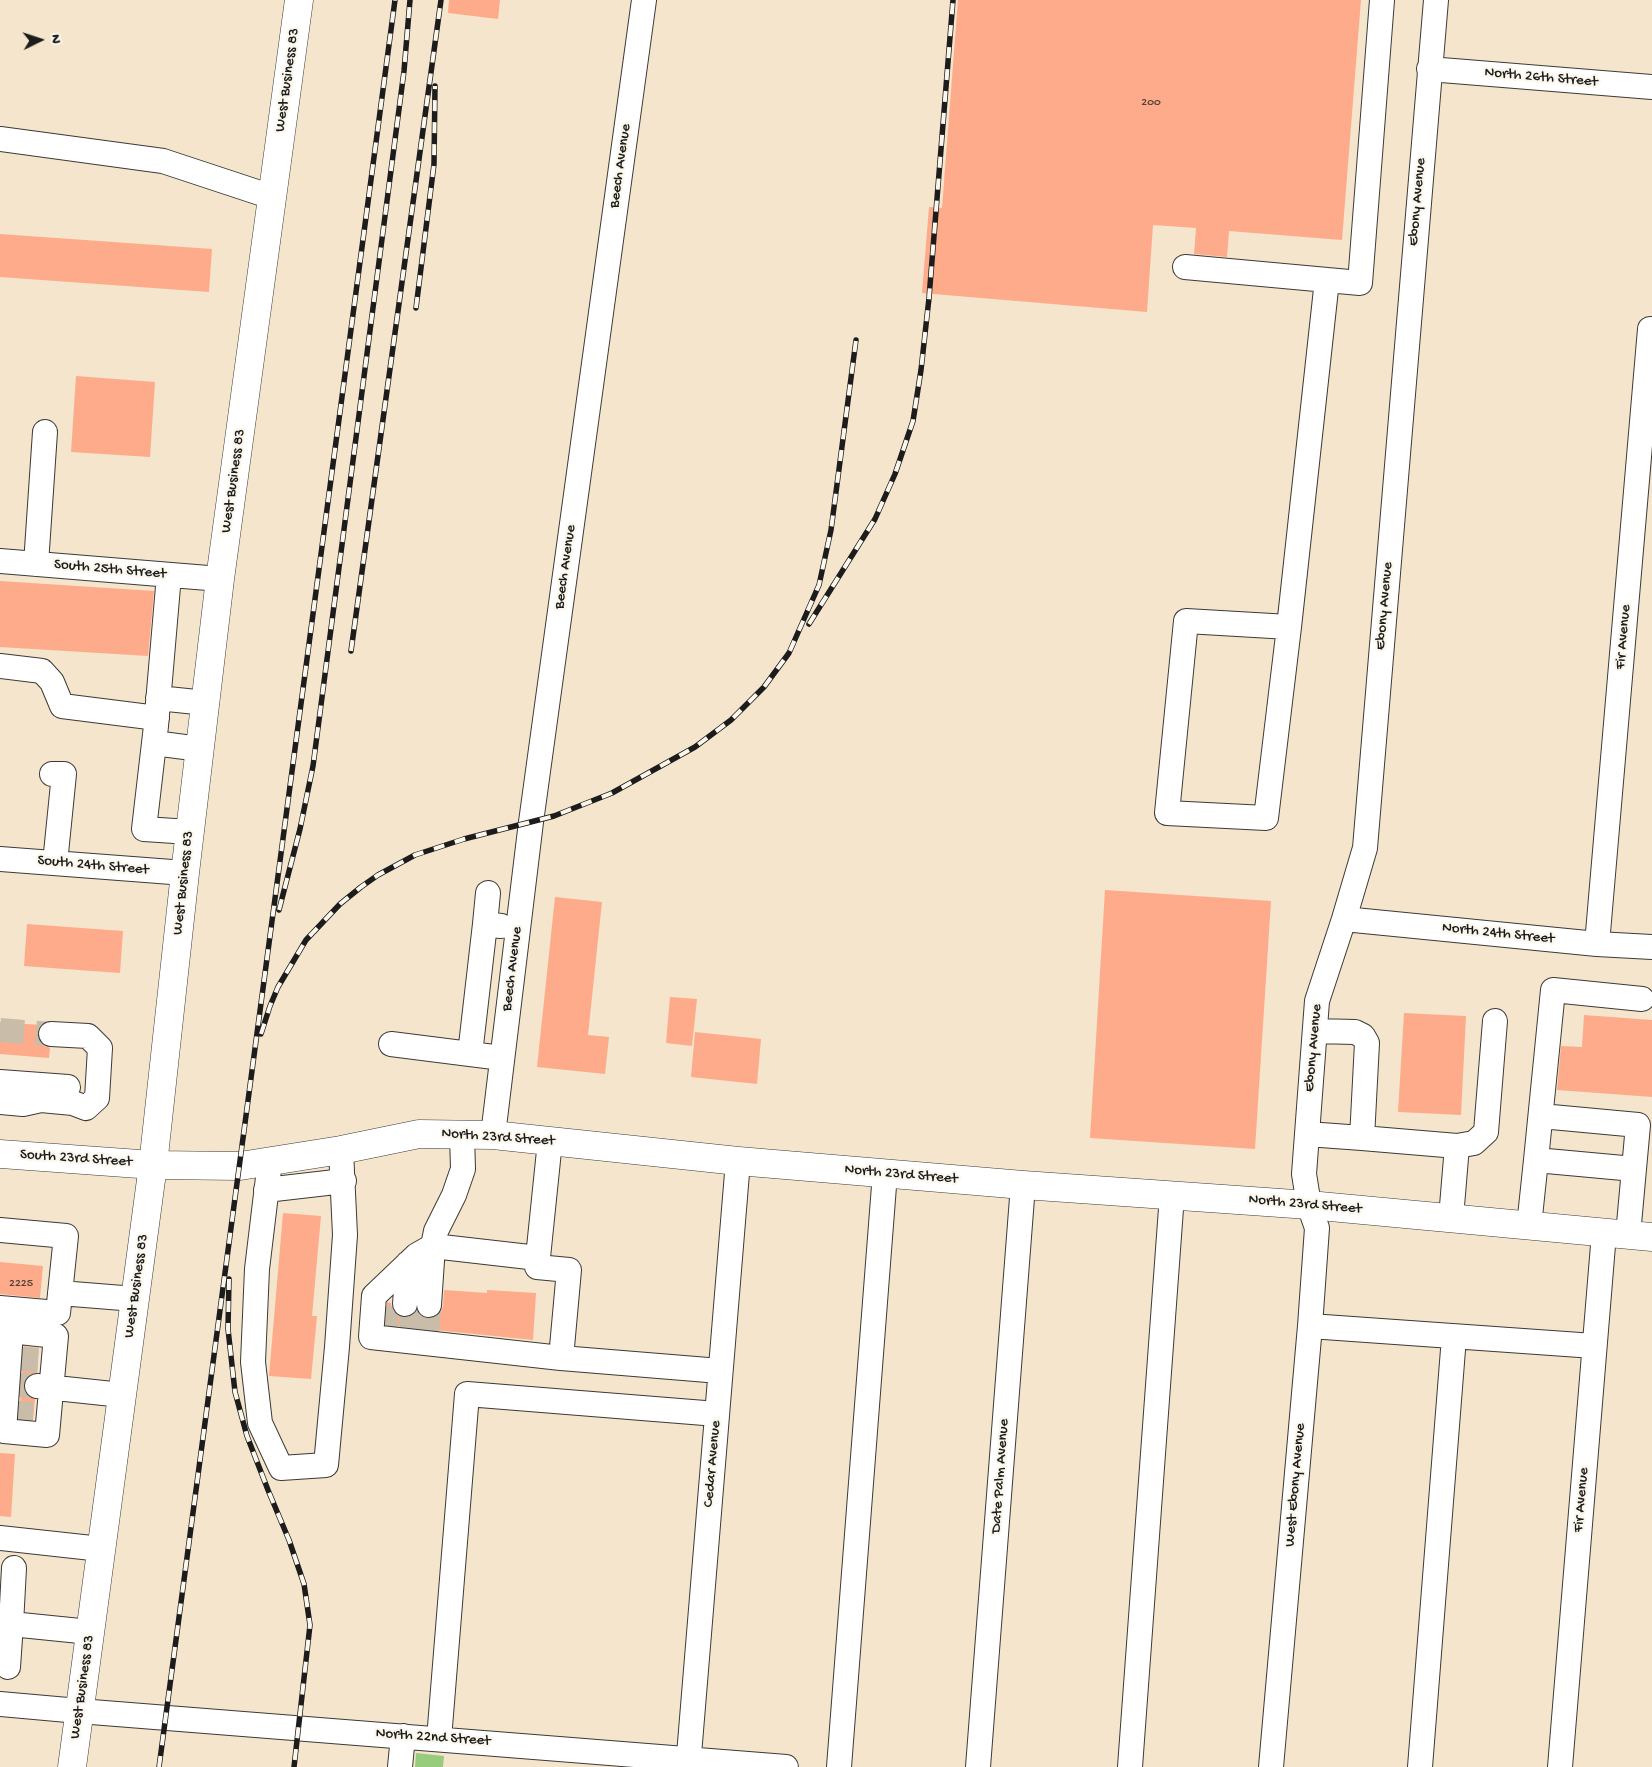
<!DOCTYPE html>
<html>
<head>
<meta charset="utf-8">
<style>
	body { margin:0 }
	#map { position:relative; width:1652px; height:1767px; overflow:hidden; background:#f4e5cc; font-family:"Gochi Hand",sans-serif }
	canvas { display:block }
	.north { position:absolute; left:15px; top:15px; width:50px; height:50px; -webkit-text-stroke:4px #fbf7ec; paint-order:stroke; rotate:86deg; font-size:14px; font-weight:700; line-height:20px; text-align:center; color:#1c1c1c }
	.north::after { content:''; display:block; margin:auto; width:18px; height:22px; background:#1c1c1c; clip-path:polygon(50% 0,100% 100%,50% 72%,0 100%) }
</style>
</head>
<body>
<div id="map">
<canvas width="1652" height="1767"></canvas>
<div class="north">N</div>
</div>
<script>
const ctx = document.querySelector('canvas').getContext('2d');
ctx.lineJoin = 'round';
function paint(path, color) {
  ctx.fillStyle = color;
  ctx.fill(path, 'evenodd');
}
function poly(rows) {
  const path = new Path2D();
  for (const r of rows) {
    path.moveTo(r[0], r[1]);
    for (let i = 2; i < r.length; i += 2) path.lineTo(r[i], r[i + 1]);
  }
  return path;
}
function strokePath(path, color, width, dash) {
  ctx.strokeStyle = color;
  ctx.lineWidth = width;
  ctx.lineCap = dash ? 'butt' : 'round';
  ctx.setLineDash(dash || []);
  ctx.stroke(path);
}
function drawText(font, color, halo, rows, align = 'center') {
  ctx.font = font + ' "Gochi Hand",sans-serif';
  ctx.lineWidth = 4.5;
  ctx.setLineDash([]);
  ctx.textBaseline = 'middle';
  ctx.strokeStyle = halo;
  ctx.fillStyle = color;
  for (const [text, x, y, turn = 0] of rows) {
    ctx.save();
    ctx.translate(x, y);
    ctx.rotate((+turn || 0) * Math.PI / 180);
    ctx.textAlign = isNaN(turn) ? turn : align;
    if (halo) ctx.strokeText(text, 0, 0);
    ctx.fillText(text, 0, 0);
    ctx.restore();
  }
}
paint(poly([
	[416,1753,444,1756,443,1767,415,1767]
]), '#97cc7d');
paint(poly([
	[449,0,500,0,498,19,448,13],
	[958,0,1361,0,1342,240,1229,231,1227,257,1194,254,1196,228,1153,225,1147,312,922,293,929,207,942,208],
	[0,234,212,249,209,292,0,277],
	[76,376,155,382,150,457,71,452],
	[0,581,154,591,148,656,0,647],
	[1105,890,1271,901,1255,1149,1090,1138],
	[555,897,602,902,588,1035,609,1037,605,1074,537,1067],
	[27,924,123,931,120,973,24,966],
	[670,997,697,999,692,1046,666,1043],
	[1404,1013,1466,1016,1461,1115,1398,1112],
	[1584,1015,1652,1020,1652,1097,1557,1090,1561,1046,1582,1047],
	[0,1022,41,1025,37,1033,39,1040,43,1045,50,1048,49,1058,0,1054],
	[695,1032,761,1039,757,1084,691,1077],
	[283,1213,321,1216,312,1316,317,1316,311,1379,269,1376],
	[0,1262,43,1266,40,1298,0,1294],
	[444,1290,487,1293,487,1290,536,1293,533,1340,386,1325,387,1302,391,1303,392,1310,397,1315,404,1318,411,1316,417,1311,421,1316,428,1319,435,1317,441,1312,443,1306],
	[24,1346,39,1348,37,1373,31,1374,26,1378,23,1385,25,1392,29,1397,35,1399,33,1420,19,1419],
	[0,1453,15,1454,11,1517,0,1516]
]), '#feab8c');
strokePath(poly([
	[0,1030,51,1034],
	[386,1330,387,1302],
	[411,1331,413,1304],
	[427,1333,429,1305],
	[20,1359,38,1360],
	[18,1385,36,1386],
	[15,1413,33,1414]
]), '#c9bda9', 24, [24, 12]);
const minor = poly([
	[1429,69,1652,87],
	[0,139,163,161,272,197],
	[1185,267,1360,283,1382,0],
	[0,561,220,579],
	[36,564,45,432],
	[169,575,156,726,144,829,190,832],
	[1289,627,1266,818,1167,813,1186,621,1289,627,1327,280],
	[0,666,42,671,52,682,62,706,157,718],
	[158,698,206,703],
	[154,743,200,749],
	[52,774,64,774,55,863],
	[0,859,185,873],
	[488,893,485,924,501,926],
	[1344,919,1597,944,1652,947],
	[485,924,470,1054,502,1058],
	[1597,944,1650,329,1652,330],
	[391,1044,470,1054],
	[0,1082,68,1087],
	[0,1102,23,1104,41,1100,73,1103,86,1108,97,1098,100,1048,88,1036,51,1034],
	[1541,1116,1638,1125,1634,1169],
	[1307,1134,1362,1138,1367,1043,1363,1036,1355,1032,1315,1031],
	[462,1135,463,1169,454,1195,436,1231,433,1246,417,1255,374,1296,371,1337,561,1358,720,1371],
	[493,1135,531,822,644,0],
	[1362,1138,1457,1146,1451,1218],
	[550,1141,537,1267,569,1270,561,1358],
	[1457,1146,1474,1143,1486,1132,1495,1021],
	[1536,1160,1553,990,1642,999],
	[270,1161,257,1269,253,1362,260,1423,281,1468,326,1465,337,1347,345,1235,341,1150],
	[266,1190,344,1181],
	[1529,1226,1536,1160,1634,1169,1628,1235],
	[0,1230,66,1236,58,1313,0,1308],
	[60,1293,135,1299],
	[405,1304,408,1263],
	[429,1305,433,1246,538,1258],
	[1310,1326,1594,1346],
	[0,1330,56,1336,47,1435,4,1431,11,1332],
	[37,1386,122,1395],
	[0,1538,101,1549],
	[11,1624,14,1568],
	[8,1667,11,1624,90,1632],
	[0,1704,79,1711,786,1767],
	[439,1739,467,1394,717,1414],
	[400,1767,403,1736],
	[688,1767,738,1161],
	[839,1767,885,1173],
	[978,1767,1023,1185],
	[1130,1767,1172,1195],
	[1271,1767,1310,1326,1317,1228,1309,1205,1304,1174,1317,1001,1344,919,1365,848,1436,0],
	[1420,1767,1454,1337],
	[1560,1767,1604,1233]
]);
const major = poly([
	[0,1154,153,1165,240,1166,341,1150,419,1134,493,1135,738,1161,1023,1185,1309,1205,1652,1237],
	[72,1767,153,1165,185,873,220,579,299,0]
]);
strokePath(minor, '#3c3a36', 26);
strokePath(major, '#3c3a36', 29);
strokePath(minor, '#fff', 24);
strokePath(major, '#fff', 28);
const rail = poly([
	[416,308,434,164,435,86],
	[809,624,875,519,895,474,913,421,921,370,929,298,953,0],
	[351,651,441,0],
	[279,910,300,829,313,766,404,71,410,0],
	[261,1034,270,1006,278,987,306,940,340,904,361,887,378,875,415,855,464,839,554,816,612,793,695,747,731,720,764,687,789,653,819,585,831,530,856,340],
	[229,1279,228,1329,235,1392,247,1436,268,1490,289,1540,304,1584,310,1625,294,1767],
	[159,1767,395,0]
]);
strokePath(rail, '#1c1c1c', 5.5);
strokePath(rail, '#fbf7ec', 4, [11]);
drawText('12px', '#544038', null, [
	["200",1151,103],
	["2225",21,1284]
]);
drawText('15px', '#1c1c1c', '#fbf7ec', [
	["North 26th Street",1541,78,5],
	["West Business 83",288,80,-82],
	["Beech Avenue",621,166,-82],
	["Ebony Avenue",1418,202,-85],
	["West Business 83",234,481,-82],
	["Beech Avenue",566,567,-82],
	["South 25th Street",110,570,5],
	["Ebony Avenue",1385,606,-85],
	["Fir Avenue",1624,637,-85],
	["South 24th Street",93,866,5],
	["West Business 83",184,883,-84],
	["North 24th Street",1498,934,6],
	["Beech Avenue",513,969,-83],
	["Ebony Avenue",1314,1048,-85],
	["North 23rd Street",498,1138,4],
	["South 23rd Street",76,1159,4],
	["North 23rd Street",901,1175,5],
	["North 23rd Street",1305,1205,5],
	["West Business 83",137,1286,-82],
	["Cedar Avenue",713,1464,-85],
	["Date Palm Avenue",1001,1476,-86],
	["West Ebony Avenue",1296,1485,-85],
	["Fir Avenue",1582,1500,-85],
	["West Business 83",83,1687,-82],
	["North 22nd Street",433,1738,4]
]);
</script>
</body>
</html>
